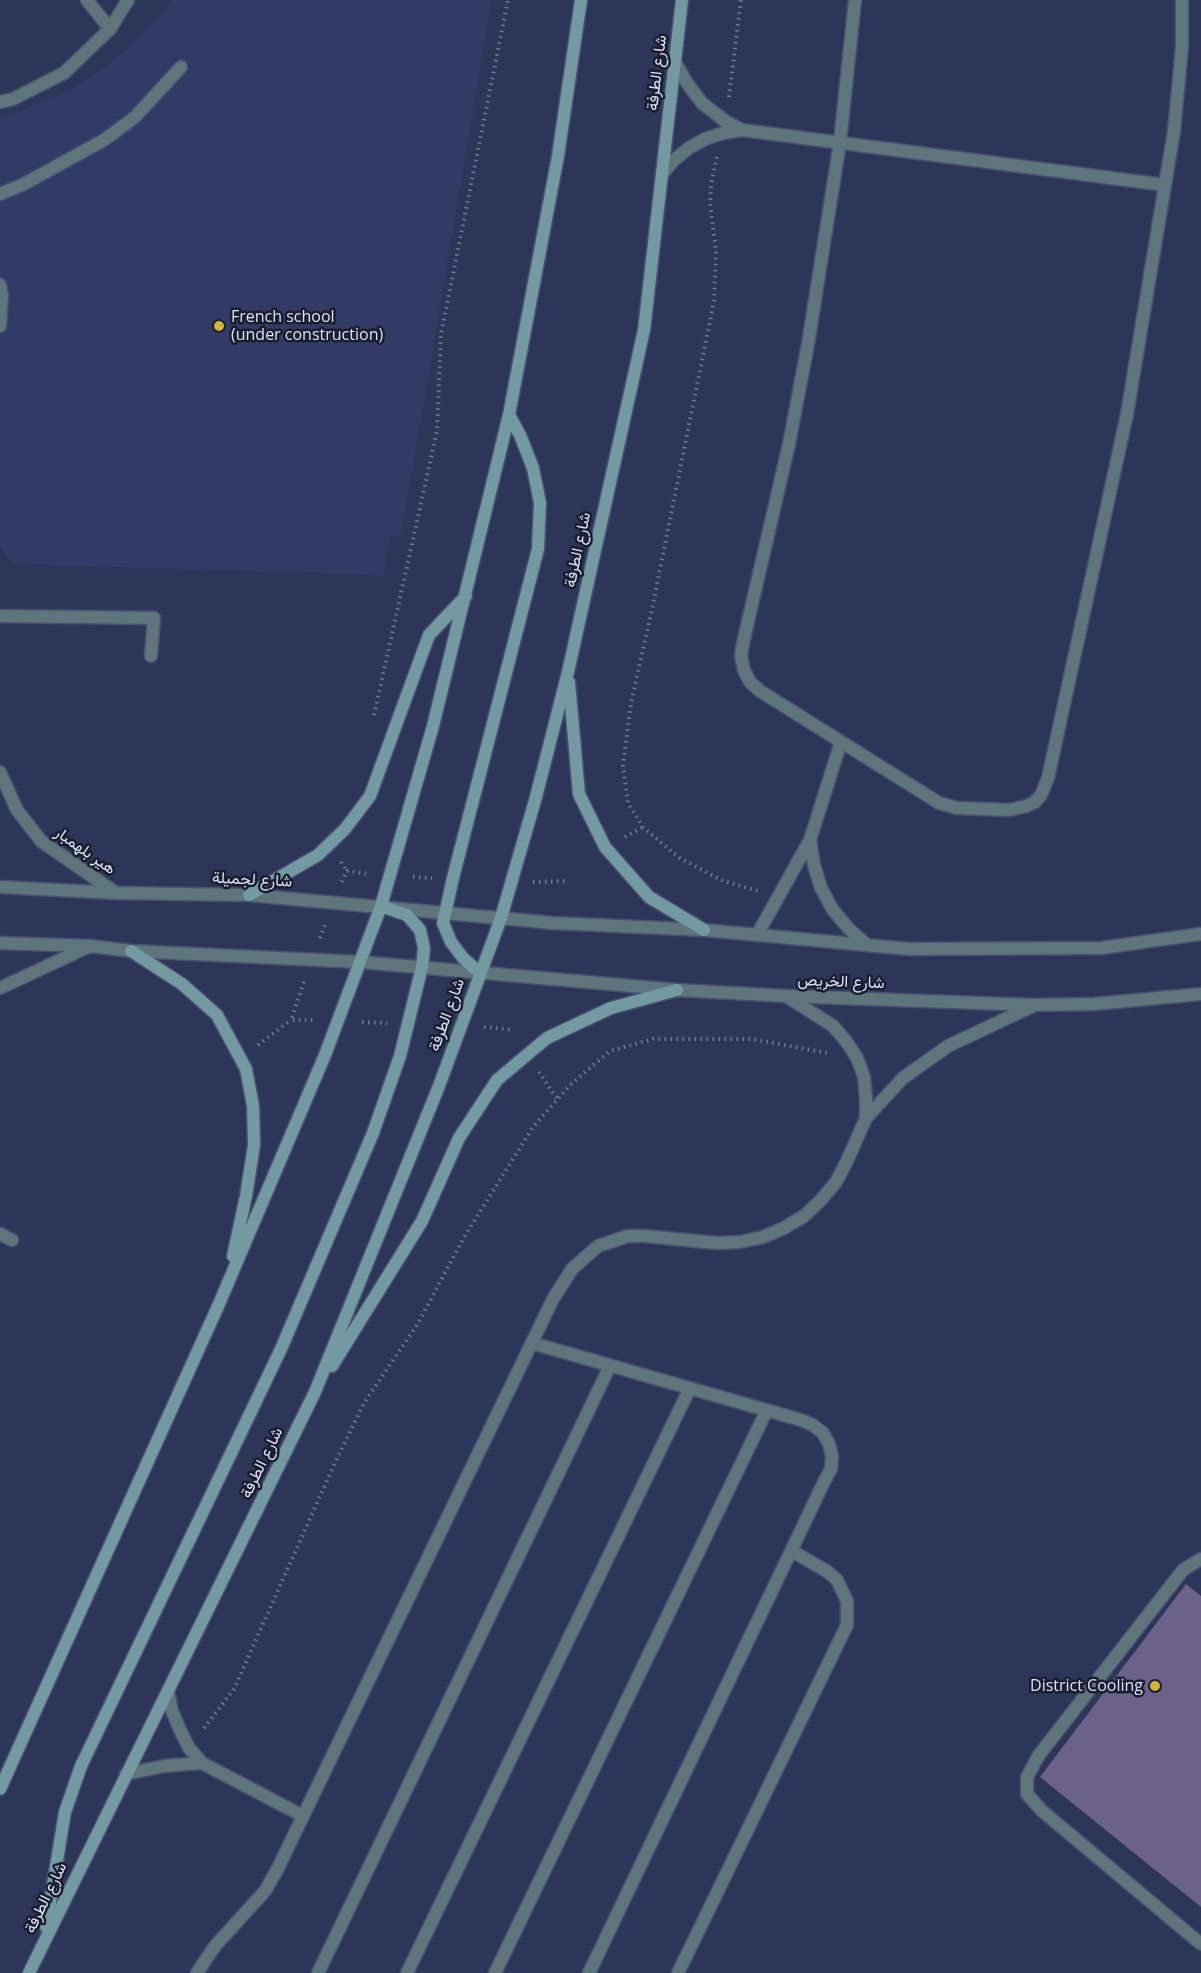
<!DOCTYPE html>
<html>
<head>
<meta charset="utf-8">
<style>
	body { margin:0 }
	canvas { display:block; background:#2d3558 }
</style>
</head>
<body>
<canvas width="1201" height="1973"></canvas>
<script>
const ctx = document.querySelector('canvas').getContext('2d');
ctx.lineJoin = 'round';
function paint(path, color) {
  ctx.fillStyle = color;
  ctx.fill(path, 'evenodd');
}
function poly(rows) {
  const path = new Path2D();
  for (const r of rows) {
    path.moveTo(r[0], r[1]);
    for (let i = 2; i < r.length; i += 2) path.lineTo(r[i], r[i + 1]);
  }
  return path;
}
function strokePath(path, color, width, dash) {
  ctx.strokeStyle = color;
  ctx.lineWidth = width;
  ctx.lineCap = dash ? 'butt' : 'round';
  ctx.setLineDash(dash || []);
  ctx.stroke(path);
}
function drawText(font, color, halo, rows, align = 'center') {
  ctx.font = font + ' "Open Sans",Vazirmatn,sans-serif';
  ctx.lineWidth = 5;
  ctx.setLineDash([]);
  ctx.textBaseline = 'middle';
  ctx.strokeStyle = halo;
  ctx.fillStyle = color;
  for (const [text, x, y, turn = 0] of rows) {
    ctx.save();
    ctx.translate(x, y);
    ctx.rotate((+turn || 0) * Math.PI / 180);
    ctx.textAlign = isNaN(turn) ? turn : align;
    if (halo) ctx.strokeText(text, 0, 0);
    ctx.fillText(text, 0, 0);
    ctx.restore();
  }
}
paint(poly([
	[171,0,492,0,401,537,390,536,383,575,12,564,0,545,0,116,17,112,73,89,101,70,131,46,160,16]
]), '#323b65');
paint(poly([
	[1186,1584,1201,1596,1201,1907,1040,1777]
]), '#6a628b');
const service = poly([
	[87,0,110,29],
	[855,0,840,142,808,344,789,444,743,643,741,656,744,670,750,682,760,691,939,803,957,808,1009,810,1027,806,1035,802,1041,795,1048,778,1127,414,1174,131,1182,47,1182,0],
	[675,62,687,83,702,103,725,121,742,130],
	[662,174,674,160,689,148,705,139,723,133,742,130,1165,185],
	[0,194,24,184,104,140,135,117,181,67],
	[0,285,2,296,0,326],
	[0,616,154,618,151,656],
	[810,840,814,865,821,888,833,910,849,929,867,945],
	[757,935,810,840,841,742],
	[786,996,833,1026,846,1041,857,1058,864,1077,866,1098,866,1118],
	[0,1234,12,1240],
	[532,1343,801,1420,813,1425,823,1433,829,1444,832,1456,831,1469,825,1480,589,1973],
	[1201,1559,1183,1570,1039,1755,1027,1777,1027,1794,1041,1810,1201,1944],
	[168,1691,172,1711,180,1730,189,1748,202,1763,303,1816],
	[126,1774,164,1766,202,1763],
	[197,1973,215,1946,265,1891,277,1870,553,1299,572,1269,598,1246,628,1236,644,1236,717,1243,740,1242,763,1237,784,1228,804,1216,821,1200,836,1182,847,1161,866,1118,903,1078,948,1046,1035,1005],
	[318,1973,610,1366],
	[407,1973,690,1388],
	[495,1973,767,1410],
	[678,1973,847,1625,847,1601,837,1580,828,1572,792,1551]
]);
const minor = poly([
	[0,102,13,99,64,73,110,29,128,0],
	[0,772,17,810,41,841,116,893],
	[0,988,90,946]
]);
const tertiary = poly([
	[0,887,116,893,249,895,553,923,704,930,909,949,1101,948,1201,934],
	[0,943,90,946,131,951,360,962,677,990,786,996,1035,1005,1094,1004,1201,994]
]);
const secondary = poly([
	[569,682,579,794,605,847,649,897,704,930],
	[249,895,318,855,345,829,370,796,429,635,466,596],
	[131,951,182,984,217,1015,246,1069,253,1106,254,1145,246,1196,233,1256],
	[480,973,463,958,451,942,443,923,453,878,538,549,540,503,533,468,520,435,509,415],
	[332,1366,422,1221,459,1138,497,1080,547,1038,611,1008,677,990],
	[0,1789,219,1304,325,1055,381,906,433,726,509,415,558,156,581,0],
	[46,1927,65,1812,81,1766,281,1349,373,1133,400,1056,422,967,424,948,420,930,407,915,381,906],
	[29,1973,315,1392,439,1086,501,918,536,797,568,672,644,330,682,0]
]);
strokePath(service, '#495172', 15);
strokePath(minor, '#495172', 15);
strokePath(tertiary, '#495172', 15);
strokePath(secondary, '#495172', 15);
strokePath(poly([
	[729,97,741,0],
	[717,157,711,184,710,203,716,251,714,301,651,614,631,703,623,766,628,803,643,827,678,857,721,880,758,891],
	[374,715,437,431,441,334,508,0],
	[625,837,643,827],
	[341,862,347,871],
	[413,877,432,878],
	[342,882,347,871,369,874],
	[533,882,566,881],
	[320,938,326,922],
	[304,982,291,1020,315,1020],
	[362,1022,387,1023],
	[484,1027,514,1030],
	[258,1045,291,1020],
	[539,1072,557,1099],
	[204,1728,234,1689,333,1467,364,1403,417,1325,463,1239,533,1127,570,1085,610,1051,653,1039,752,1039,827,1053]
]), '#717997', 4, [1.5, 4.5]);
strokePath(service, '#5e767b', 12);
strokePath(minor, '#5e767b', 12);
strokePath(tertiary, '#5e767b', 12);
strokePath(secondary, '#7399a1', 12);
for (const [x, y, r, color] of [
	[219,326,6,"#d7b434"],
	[1155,1686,6,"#d7b434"]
]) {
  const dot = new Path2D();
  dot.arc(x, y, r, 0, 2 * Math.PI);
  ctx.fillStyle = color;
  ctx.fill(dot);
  strokePath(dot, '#1a1e2e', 2);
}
drawText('16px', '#dae1f8', '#1a1e2e', [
	["شارع الطرفة",657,73,-83],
	["شارع الطرفة",578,550,-78],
	["هير بلهمبار",85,851,35],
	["شارع لجميلة",252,880,3],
	["شارع الخريص",841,982,2],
	["شارع الطرفة",447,1015,-70],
	["شارع الطرفة",262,1463,-64],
	["شارع الطرفة",46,1898,-64]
]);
drawText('16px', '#dae1f8', '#1a1e2e', [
	["French school",231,317],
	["(under construction)",231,335],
	["District Cooling",1143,1686,"right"]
], 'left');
</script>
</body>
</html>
